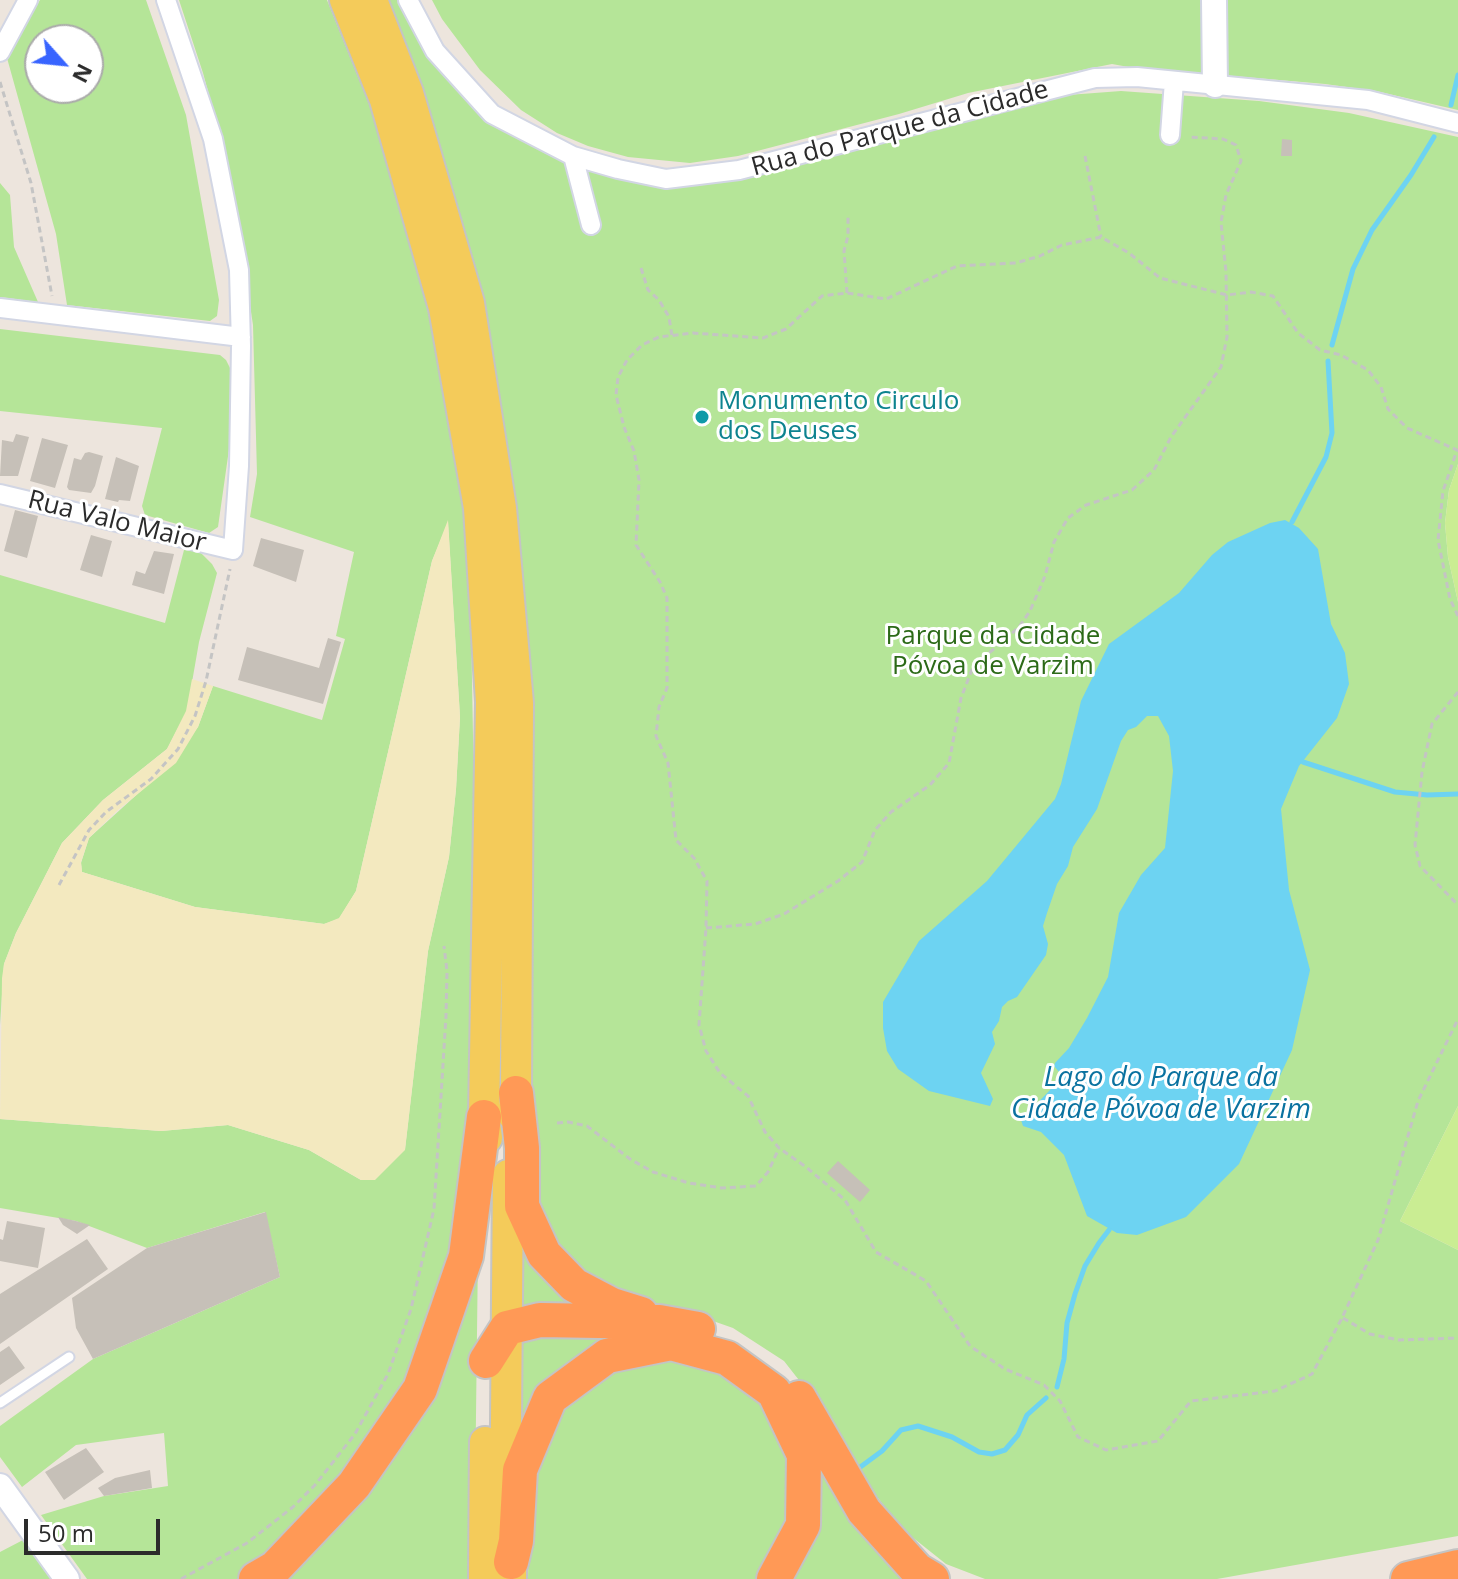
<!DOCTYPE html>
<html>
<head>
<meta charset="utf-8">
<style>
	body { margin:0 }
	#map { position:relative; width:1458px; height:1579px; overflow:hidden; background:#ede5dd; font-family:"Open Sans",sans-serif }
	canvas { display:block }
	.north { position:absolute; left:24px; top:24px; width:80px; height:80px; box-sizing:border-box; background:#fff; border:2px solid #aaa; border-radius:50%; rotate:117deg; font-size:22px; font-weight:700; line-height:32px; text-align:center; color:#2b2b2b }
	.north::after { content:''; display:block; margin:auto; width:28px; height:36px; background:#3864ff; clip-path:polygon(50% 0,100% 100%,50% 72%,0 100%) }
	.scale { position:absolute; left:24px; top:1519px; width:136px; height:36px; box-sizing:border-box; border:4px solid #2b2b2b; border-top:0; padding-left:10px; font-size:24px; line-height:28px; white-space:nowrap; color:#2b2b2b; -webkit-text-stroke:6px #fff; paint-order:stroke }
</style>
</head>
<body>
<div id="map">
<canvas width="1458" height="1579"></canvas>
<div class="north">N</div>
<div class="scale">50 m</div>
</div>
<script>
const ctx = document.querySelector('canvas').getContext('2d');
ctx.lineJoin = 'round';
function paint(path, color) {
  ctx.fillStyle = color;
  ctx.fill(path, 'evenodd');
}
function poly(rows) {
  const path = new Path2D();
  for (const r of rows) {
    path.moveTo(r[0], r[1]);
    for (let i = 2; i < r.length; i += 2) path.lineTo(r[i], r[i + 1]);
  }
  return path;
}
function strokePath(path, color, width, dash) {
  ctx.strokeStyle = color;
  ctx.lineWidth = width;
  ctx.lineCap = dash ? 'butt' : 'round';
  ctx.setLineDash(dash || []);
  ctx.stroke(path);
}
function drawText(font, color, halo, rows, align = 'center') {
  ctx.font = font + ' "Open Sans",sans-serif';
  ctx.lineWidth = 6;
  ctx.setLineDash([]);
  ctx.textBaseline = 'middle';
  ctx.strokeStyle = halo;
  ctx.fillStyle = color;
  for (const [text, x, y, turn = 0] of rows) {
    ctx.save();
    ctx.translate(x, y);
    ctx.rotate((+turn || 0) * Math.PI / 180);
    ctx.textAlign = isNaN(turn) ? turn : align;
    if (halo) ctx.strokeText(text, 0, 0);
    ctx.fillText(text, 0, 0);
    ctx.restore();
  }
}
paint(poly([
	[40,0,146,0,186,115,219,300,217,316,210,321,67,305,56,234,7,58],
	[40,40,88,40,88,88,40,88],
	[179,0,327,0,377,124,425,300,442,371,461,479,470,568,476,904,470,1116,458,1243,406,1395,289,1542,237,1579,87,1579,41,1515,104,1496,168,1486,164,1433,76,1445,22,1487,0,1457,0,1426,93,1359,280,1277,265,1212,147,1248,76,1221,0,1208,0,1119,161,1131,228,1125,309,1150,361,1180,393,1161,405,1149,428,951,449,857,456,789,460,717,448,523,432,561,356,891,339,919,324,924,195,907,82,872,81,863,89,838,143,789,198,727,213,686,322,720,345,639,336,636,354,552,250,517,257,474,253,325,229,168,203,73],
	[383,0,403,0,487,121,559,159,616,179,656,186,698,186,785,168,1068,95,1121,91,1259,101,1349,113,1458,137,1458,464,1449,490,1445,523,1448,557,1458,602,1458,1106,1400,1221,1458,1250,1458,1536,1217,1579,985,1579,946,1564,902,1529,868,1485,831,1421,784,1361,733,1328,679,1309,627,1297,588,1281,552,1245,531,1205,529,670],
	[432,0,1206,0,1207,74,1156,72,1112,64,968,93,899,114,738,156,690,163,628,157,588,146,557,133,521,110,480,70,442,19],
	[1222,0,1458,0,1458,110,1376,91,1325,84,1222,75],
	[0,183,10,195,14,247,38,302,0,297],
	[0,329,220,355,226,360,230,368,231,435,218,527,209,533,145,515,142,506,162,428,0,411],
	[184,550,200,552,212,564,217,573,199,642,187,711,167,749,103,800,62,843,16,933,4,964,0,1025,0,575,165,623],
	[522,1238,596,1306,520,1313],
	[478,1251,474,1579,277,1579,333,1531],
	[549,1325,690,1335,727,1346,762,1366,791,1397,812,1431,843,1493,866,1529,917,1579,789,1579,810,1538,817,1511,819,1481,815,1453,808,1434,788,1398,774,1381,742,1356,708,1342,658,1335,633,1336,588,1354,562,1375,537,1406,524,1432,520,1434,518,1432,519,1338,537,1327],
	[672,1357,711,1366,760,1395,793,1462,793,1515,757,1579,528,1579,529,1530,539,1453,557,1417,578,1391,603,1376,633,1363],
	[23,1540,51,1579,0,1579,0,1552]
]), '#b5e598');
paint(poly([
	[448,520,460,717,456,789,449,857,428,951,405,1150,375,1180,361,1180,309,1150,228,1125,161,1131,0,1119,2,978,4,964,16,933,62,843,103,800,167,749,186,711,192,679,213,686,198,727,176,763,118,810,89,838,81,862,82,872,195,907,324,924,339,918,356,891,432,561]
]), '#f3e9bf');
paint(poly([
	[1458,464,1458,602,1448,557,1445,523,1449,490],
	[1458,1106,1458,1250,1400,1221]
]), '#caed93');
paint(poly([
	[1285,520,1299,528,1318,549,1331,624,1345,653,1349,684,1337,718,1299,766,1281,809,1289,890,1310,970,1292,1050,1239,1164,1186,1217,1137,1235,1117,1233,1087,1216,1064,1155,1041,1132,1023,1126,1021,1120,1050,1090,1060,1073,1054,1066,1055,1063,1069,1048,1087,1018,1108,977,1119,913,1141,875,1165,848,1173,771,1169,736,1158,716,1147,716,1136,727,1128,730,1121,741,1097,809,1073,847,1068,866,1057,884,1047,913,1043,926,1048,944,1046,955,1017,997,1008,1001,1002,1007,999,1021,992,1032,995,1044,981,1073,993,1099,990,1106,929,1091,898,1069,887,1051,883,1028,883,1002,919,941,987,881,1055,799,1061,784,1081,701,1109,644,1179,593,1212,555,1228,542,1270,523]
]), '#6dd3f2');
strokePath(poly([
	[1451,105,1458,75],
	[1332,345,1353,269,1372,230,1411,175,1434,137],
	[1292,522,1326,457,1332,433,1328,361],
	[1303,762,1395,792,1427,795,1458,794],
	[1057,1387,1064,1359,1067,1323,1075,1294,1085,1266,1099,1243,1109,1230],
	[859,1468,882,1451,901,1430,918,1426,952,1437,979,1452,992,1454,1005,1450,1018,1435,1027,1415,1046,1398]
]), '#6dd3f2', 5);
paint(poly([
	[1282,139,1292,140,1292,156,1281,156],
	[16,434,29,437,18,476,0,476,2,440,13,442],
	[42,438,68,445,55,488,30,481],
	[89,452,103,456,95,486,91,493,69,490,67,487,74,458,81,460,85,453],
	[116,457,139,466,130,501,119,500,118,502,105,499],
	[15,510,38,516,27,558,4,551],
	[91,535,112,541,102,577,80,570],
	[261,538,304,550,296,582,253,566],
	[154,551,174,554,164,594,132,585,136,571,145,574],
	[328,638,341,642,323,704,238,680,247,647,319,668],
	[838,1161,870,1190,860,1202,827,1173],
	[266,1212,280,1277,93,1359,76,1328,72,1298,147,1248],
	[58,1217,76,1221,90,1225,77,1234,63,1225],
	[7,1221,45,1228,38,1268,0,1261,0,1239,3,1240],
	[87,1239,108,1269,0,1344,0,1294],
	[9,1346,25,1368,0,1385,0,1352],
	[86,1448,104,1472,64,1500,45,1472],
	[150,1470,152,1488,104,1496,98,1488,115,1478]
]), '#c6c0b8');
const service = poly([
	[0,1403,69,1357]
]);
const minor = poly([
	[408,0,435,51,492,114,573,156,618,169,666,179,739,170,1095,78,1137,77,1368,100,1458,123],
	[0,52,28,0],
	[1170,135,1174,81],
	[573,156,591,225],
	[0,308,241,337],
	[0,494,233,550,239,466,241,346,239,270,213,139,166,0]
]);
const tertiary = poly([
	[1214,0,1215,85],
	[0,1486,67,1579]
]);
const primary = poly([
	[345,0,385,100,444,308,479,508,491,702,484,1117,487,1138],
	[372,0,408,93,469,303,501,508,518,703,516,1093,513,1115],
	[508,1175,505,1543,511,1562,511,1579],
	[484,1579,485,1442]
]);
const motorway = poly([
	[516,1093,522,1148,522,1206,544,1254,574,1285,612,1305,641,1314],
	[486,1361,507,1328,540,1320,659,1322,698,1329],
	[799,1398,864,1511,917,1570,932,1579],
	[511,1562,516,1541,520,1470,550,1398,607,1356,671,1343,727,1358,774,1392,804,1455,803,1525,774,1579],
	[256,1579,275,1568,354,1485,420,1389,466,1256,484,1117],
	[1408,1579,1458,1567]
]);
strokePath(service, '#d2d6e4', 13);
strokePath(minor, '#d2d6e4', 22);
strokePath(tertiary, '#d2d6e4', 28);
strokePath(primary, '#c4c4c4', 34);
strokePath(motorway, '#c4c4c4', 38);
strokePath(poly([
	[0,82,31,183,52,296],
	[1085,156,1101,237],
	[641,268,648,290,659,300,669,317,672,336],
	[847,293,844,251,848,236,848,216],
	[1458,616,1450,599,1438,540,1443,491,1457,450,1407,428,1388,409,1381,387,1368,370,1341,355,1320,350,1298,333,1273,296,1251,292,1227,295,1160,278,1129,253,1101,237,1062,245,1040,256,1016,263,957,266,886,299,847,293,822,296,786,329,763,338,693,333,659,337,642,345,627,360,618,377,616,395,624,427,634,451,639,480,636,545,660,582,667,598,667,688,659,707,656,736,668,763,676,840,694,858,707,881,706,928,699,1025,706,1051,720,1073,748,1096,765,1132,779,1148,806,1167,845,1200,876,1252,926,1281,970,1346,1005,1369,1044,1385,1060,1401,1078,1437,1106,1450,1158,1441,1191,1401,1275,1391,1312,1374,1342,1318,1378,1240,1418,1101,1458,1019],
	[1458,692,1432,724,1422,772,1415,845,1420,866,1458,905],
	[59,885,89,830,106,812,151,779,178,749,195,716,206,681,230,569],
	[706,928,755,924,784,914,838,881,862,862,875,830,891,812,930,785,949,763,961,698,973,667,1019,627,1030,611,1045,576,1054,542,1068,518,1086,505,1132,490,1154,470,1171,437,1221,367,1227,337,1226,272,1221,222,1226,195,1241,161,1236,145,1223,139,1189,137],
	[557,1123,568,1122,587,1126,630,1159,653,1172,689,1183,722,1188,756,1186,768,1172,779,1148],
	[1343,1318,1370,1334,1399,1340,1458,1338],
	[181,1579,247,1543,293,1507,315,1485,355,1434,388,1374,411,1309,434,1209,446,1016,447,971,444,946]
]), '#c4c4c4', 3, [6, 4]);
strokePath(service, '#fff', 9);
strokePath(minor, '#fff', 18);
strokePath(tertiary, '#fff', 24);
strokePath(primary, '#f4cb5a', 30);
strokePath(motorway, '#ff9956', 34);
for (const [x, y, r, color] of [
	[702,417,8,"#0f9aa8"]
]) {
  const dot = new Path2D();
  dot.arc(x, y, r, 0, 2 * Math.PI);
  ctx.fillStyle = color;
  ctx.fill(dot);
  strokePath(dot, '#fff', 3);
}
drawText('26px', '#2b2b2b', '#fff', [
	["Rua do Parque da Cidade",900,129,-15],
	["Rua Valo Maior",117,522,14]
]);
drawText('26px', '#0d838f', '#fff', [
	["Monumento Circulo",718,402],
	["dos Deuses",718,432]
], 'left');
drawText('26px', '#2c6a18', '#fff', [
	["Parque da Cidade",993,637],
	["Póvoa de Varzim",993,667]
]);
drawText('italic 28px', '#0a72a0', '#fff', [
	["Lago do Parque da",1161,1078],
	["Cidade Póvoa de Varzim",1161,1110]
]);
</script>
</body>
</html>
